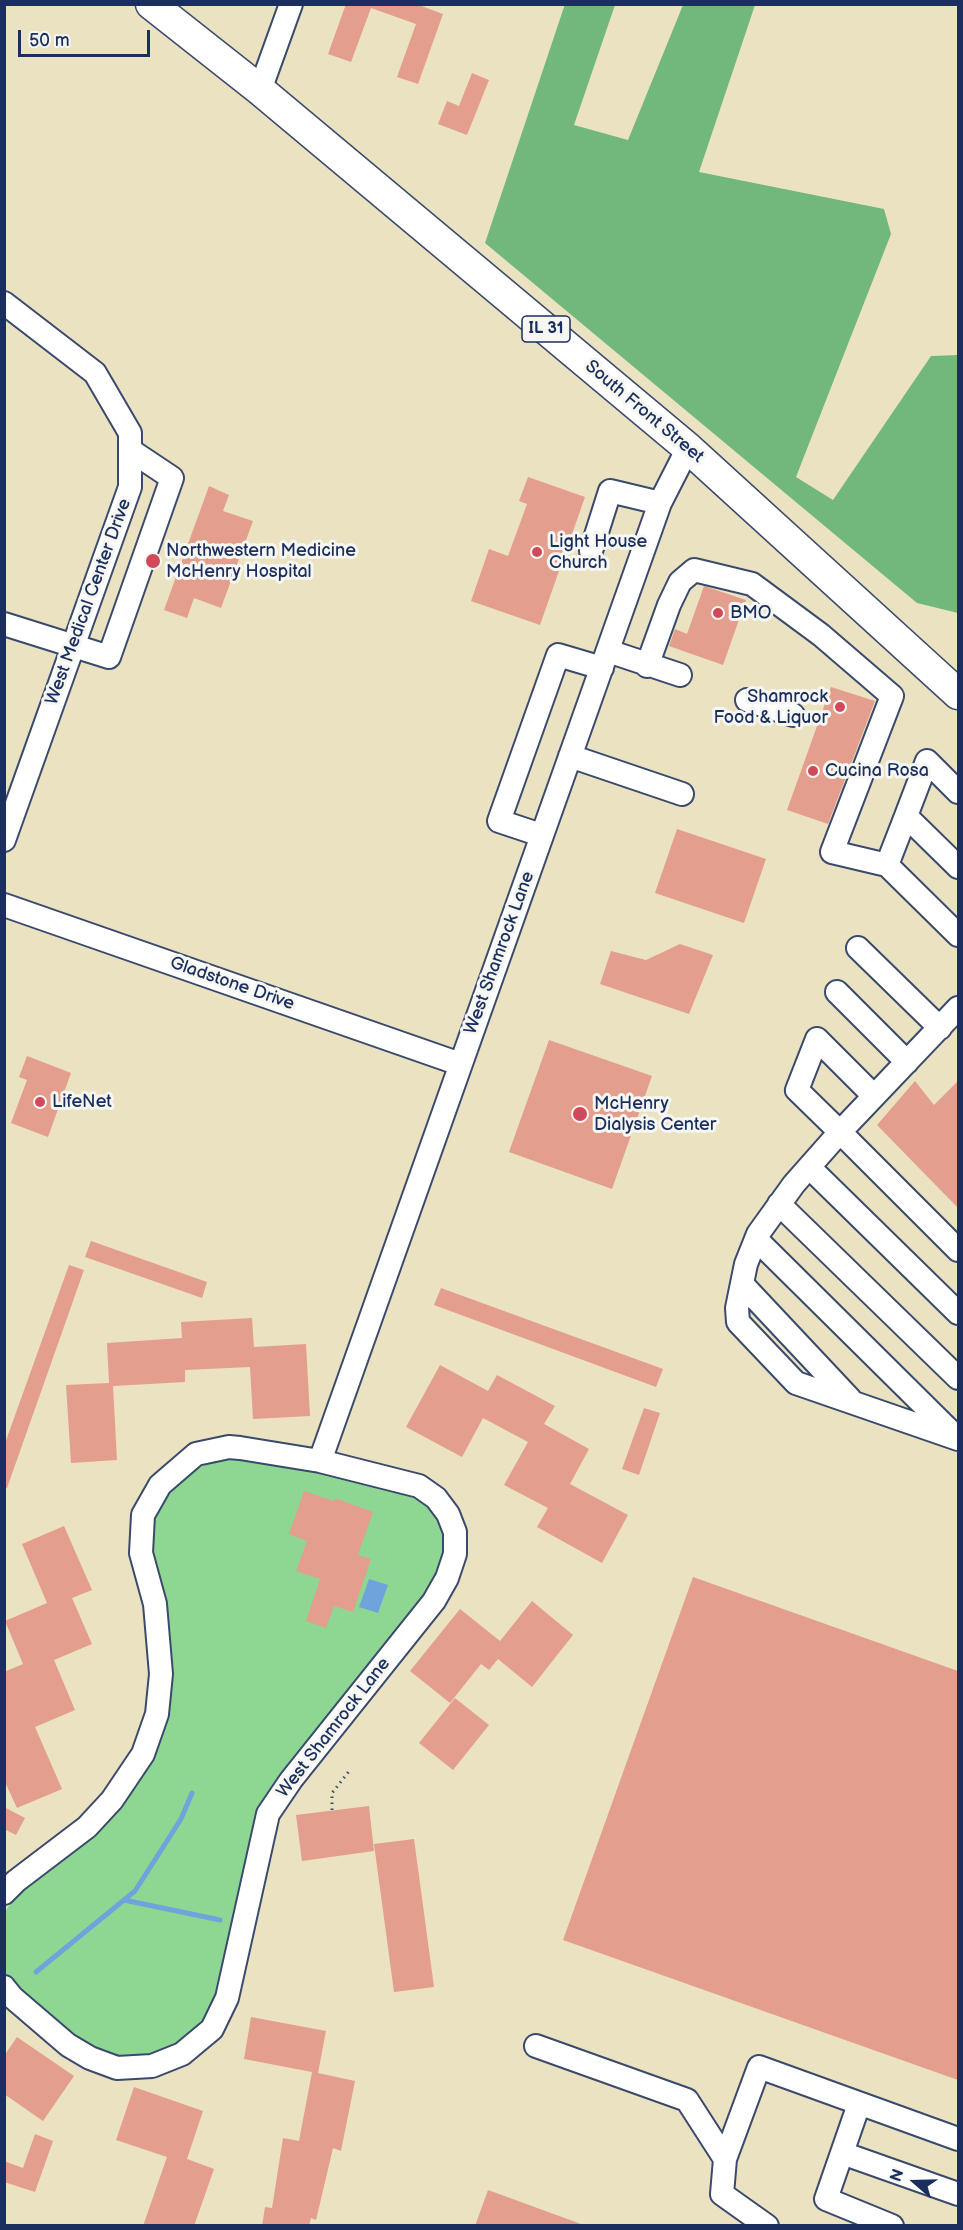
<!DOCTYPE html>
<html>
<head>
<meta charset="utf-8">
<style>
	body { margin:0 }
	#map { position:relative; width:963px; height:2230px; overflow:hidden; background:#ebe2c2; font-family:"Balsamiq Sans",sans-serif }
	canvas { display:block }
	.frame { position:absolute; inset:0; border:6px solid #1b2f5e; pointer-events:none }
	.north { position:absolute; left:885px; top:2152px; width:60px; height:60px; -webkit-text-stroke:4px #f6f6f2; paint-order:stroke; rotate:290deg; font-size:16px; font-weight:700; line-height:24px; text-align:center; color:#1b2f5e }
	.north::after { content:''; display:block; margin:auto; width:21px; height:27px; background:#1b2f5e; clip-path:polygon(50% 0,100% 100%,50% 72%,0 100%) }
	.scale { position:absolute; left:18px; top:30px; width:132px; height:27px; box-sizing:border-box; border:3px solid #1b2f5e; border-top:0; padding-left:8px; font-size:18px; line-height:21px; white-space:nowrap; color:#1b2f5e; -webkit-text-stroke:4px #f6f6f2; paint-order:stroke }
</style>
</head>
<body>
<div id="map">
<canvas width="963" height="2230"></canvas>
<div class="frame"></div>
<div class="north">N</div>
<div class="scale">50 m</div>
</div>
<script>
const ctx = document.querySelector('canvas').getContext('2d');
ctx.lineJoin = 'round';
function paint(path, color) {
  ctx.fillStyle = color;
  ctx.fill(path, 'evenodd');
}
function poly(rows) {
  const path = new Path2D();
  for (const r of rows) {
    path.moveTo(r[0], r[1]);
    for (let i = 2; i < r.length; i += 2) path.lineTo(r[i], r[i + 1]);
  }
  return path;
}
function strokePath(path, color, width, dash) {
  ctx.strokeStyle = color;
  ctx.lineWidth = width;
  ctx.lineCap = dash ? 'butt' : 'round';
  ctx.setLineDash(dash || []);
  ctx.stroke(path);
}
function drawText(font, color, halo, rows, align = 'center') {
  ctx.font = font + ' "Balsamiq Sans",sans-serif';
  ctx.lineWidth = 6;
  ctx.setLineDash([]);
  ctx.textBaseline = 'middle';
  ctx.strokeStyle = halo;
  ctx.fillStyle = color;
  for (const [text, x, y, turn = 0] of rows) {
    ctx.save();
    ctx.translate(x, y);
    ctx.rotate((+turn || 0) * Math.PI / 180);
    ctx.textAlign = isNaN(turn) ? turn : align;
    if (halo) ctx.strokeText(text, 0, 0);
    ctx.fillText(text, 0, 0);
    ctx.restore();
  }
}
paint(poly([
	[233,1458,254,1458,386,1486,417,1497,430,1507,439,1522,445,1542,445,1554,432,1586,302,1749,221,1984,205,2021,185,2041,145,2057,117,2057,104,2053,82,2042,10,1983,5,1971,4,1913,17,1894,81,1846,109,1821,136,1787,153,1753,171,1669,169,1627,150,1559,151,1530,155,1516,167,1493,193,1470,215,1461]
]), '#8ed793');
paint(poly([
	[565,4,615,5,574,125,628,140,683,5,755,5,699,172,884,209,891,234,796,477,833,500,931,356,958,355,958,613,917,603,485,243]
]), '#72b87d');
paint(poly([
	[369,1579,388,1585,378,1613,359,1607]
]), '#6ea4db');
strokePath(poly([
	[124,1900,135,1891,181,1819,192,1793],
	[36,1972,124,1900,220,1920]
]), '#6ea4db', 5);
paint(poly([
	[346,4,416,4,443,14,418,84,397,77,416,24,371,8,351,62,328,54],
	[472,73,489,80,467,135,438,124,447,101,459,106],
	[528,477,585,497,540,625,471,601,489,549,508,556,527,504,519,501],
	[209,486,229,495,223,511,253,521,221,608,194,598,187,618,164,610],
	[704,586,746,600,723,665,669,646,675,629,687,634],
	[831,687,875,701,828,824,787,810],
	[677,829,766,859,744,923,655,893],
	[680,944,713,955,689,1014,600,984,611,951,646,960],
	[549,1040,652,1076,612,1189,509,1152],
	[27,1056,71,1073,48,1137,11,1123,27,1080,19,1077],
	[915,1081,934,1105,958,1081,958,1208,877,1125],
	[91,1241,207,1282,202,1298,85,1257],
	[69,1265,84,1270,7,1488,4,1488,4,1446],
	[441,1288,663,1369,656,1387,434,1305],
	[252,1318,254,1347,306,1344,310,1416,253,1419,250,1367,185,1370,185,1382,113,1386,117,1460,71,1463,66,1385,109,1383,107,1343,182,1338,181,1322],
	[440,1365,488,1391,497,1375,555,1406,544,1424,589,1449,570,1484,628,1515,602,1563,537,1527,548,1508,504,1485,528,1442,483,1418,462,1457,406,1427],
	[644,1408,660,1413,639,1475,622,1469],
	[304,1491,334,1501,335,1498,373,1512,358,1555,371,1559,353,1612,334,1606,326,1628,306,1621,320,1579,296,1571,307,1541,289,1534],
	[64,1526,92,1590,72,1598,92,1644,54,1660,75,1710,35,1727,62,1789,17,1808,4,1780,4,1672,23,1664,5,1621,47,1603,22,1544],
	[693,1577,958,1671,958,2080,563,1940],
	[532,1601,573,1635,532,1687,498,1659,489,1670,481,1664,450,1703,410,1671,460,1609,500,1641],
	[455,1698,489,1725,453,1770,419,1743],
	[369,1806,374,1851,302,1861,296,1815],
	[4,1807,25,1818,16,1835,4,1829],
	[414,1839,434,1987,394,1992,374,1844],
	[251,2017,326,2031,318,2073,355,2081,341,2151,333,2148,316,2220,311,2218,309,2226,262,2226,265,2207,272,2208,283,2138,299,2141,312,2072,244,2059],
	[17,2037,74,2076,43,2121,4,2094,4,2056],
	[134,2087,203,2111,187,2159,214,2169,194,2226,143,2226,167,2157,116,2140],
	[35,2134,53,2141,35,2192,4,2182,4,2161,23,2168],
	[488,2190,581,2224,581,2226,475,2226]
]), '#e39e8e');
const minor = poly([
	[260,90,291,4],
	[4,303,95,373,130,433,130,487,4,840],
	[591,551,610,491,660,503],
	[4,624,109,657,172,478,130,450],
	[608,651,680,675],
	[647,666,669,605,680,582,694,570,752,584,821,635,892,696,832,852,887,865,958,935],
	[747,700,793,715],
	[570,756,682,794],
	[906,816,927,761,958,792],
	[541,835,499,821,558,655,602,668],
	[887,865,906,816,958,867],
	[4,905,460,1064],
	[858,948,940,1028],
	[837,992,907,1062],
	[958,1008,840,1132,958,1250],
	[874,1096,817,1039,797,1090,840,1132,794,1184,758,1234,746,1264,737,1308,738,1322,796,1383,958,1439],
	[809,1167,958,1313],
	[779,1204,958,1378],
	[756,1239,953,1434],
	[742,1284,850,1399],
	[320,1461,660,503,688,448],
	[4,1893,16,1881,87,1827,112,1800,143,1754,157,1714,161,1674,155,1604,141,1553,143,1515,160,1485,196,1454,229,1447,240,1448,320,1461,419,1486,436,1498,448,1514,455,1532,455,1554,447,1578,434,1601,291,1780,268,1814,227,1998,212,2029,182,2054,152,2066,117,2068,90,2058,68,2045,12,1997,4,1987],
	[536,2046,687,2100,725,2159],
	[859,2104,826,2199,892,2226],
	[842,2153,958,2194],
	[767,2226,722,2194,725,2159,759,2067,958,2139]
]);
const major = poly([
	[151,4,260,90,688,448,958,694]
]);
strokePath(minor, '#3a4a6d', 26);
strokePath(major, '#3a4a6d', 33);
strokePath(poly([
	[332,1810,332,1793,350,1770]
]), '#3a4a6d', 3, [1.5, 4.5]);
strokePath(minor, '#fff', 22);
strokePath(major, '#fff', 30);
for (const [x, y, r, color] of [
	[537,552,6,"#d1495b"],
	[153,561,8,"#d1495b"],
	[718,613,6,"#d1495b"],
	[840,707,6,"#d1495b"],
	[813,771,6,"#d1495b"],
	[40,1102,6,"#d1495b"],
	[580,1114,8,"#d1495b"]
]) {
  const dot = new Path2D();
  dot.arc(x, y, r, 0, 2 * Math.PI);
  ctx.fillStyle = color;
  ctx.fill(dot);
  strokePath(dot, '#f6f6f2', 2);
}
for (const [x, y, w] of [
	[546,329,48]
]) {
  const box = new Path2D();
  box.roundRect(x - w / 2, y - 13, w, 26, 4.5);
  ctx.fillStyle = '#f6f6f2';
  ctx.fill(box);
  strokePath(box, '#1b2f5e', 1.5);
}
drawText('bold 16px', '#1b2f5e', null, [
	["IL 31",546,329]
]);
drawText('18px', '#1b2f5e', '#f6f6f2', [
	["South Front Street",644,412,40],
	["West Medical Center Drive",89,602,-70],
	["West Shamrock Lane",500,953,-70],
	["Gladstone Drive",232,984,19],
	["West Shamrock Lane",334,1728,-52]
]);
drawText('18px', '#1b2f5e', '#f6f6f2', [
	["Light House",549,542],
	["Church",549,563],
	["Northwestern Medicine",166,551],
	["McHenry Hospital",166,572],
	["BMO",730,613],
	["Shamrock",828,697,"right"],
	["Food & Liquor",828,718,"right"],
	["Cucina Rosa",825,771],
	["LifeNet",52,1102],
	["McHenry",594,1104],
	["Dialysis Center",594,1125]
], 'left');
</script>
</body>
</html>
